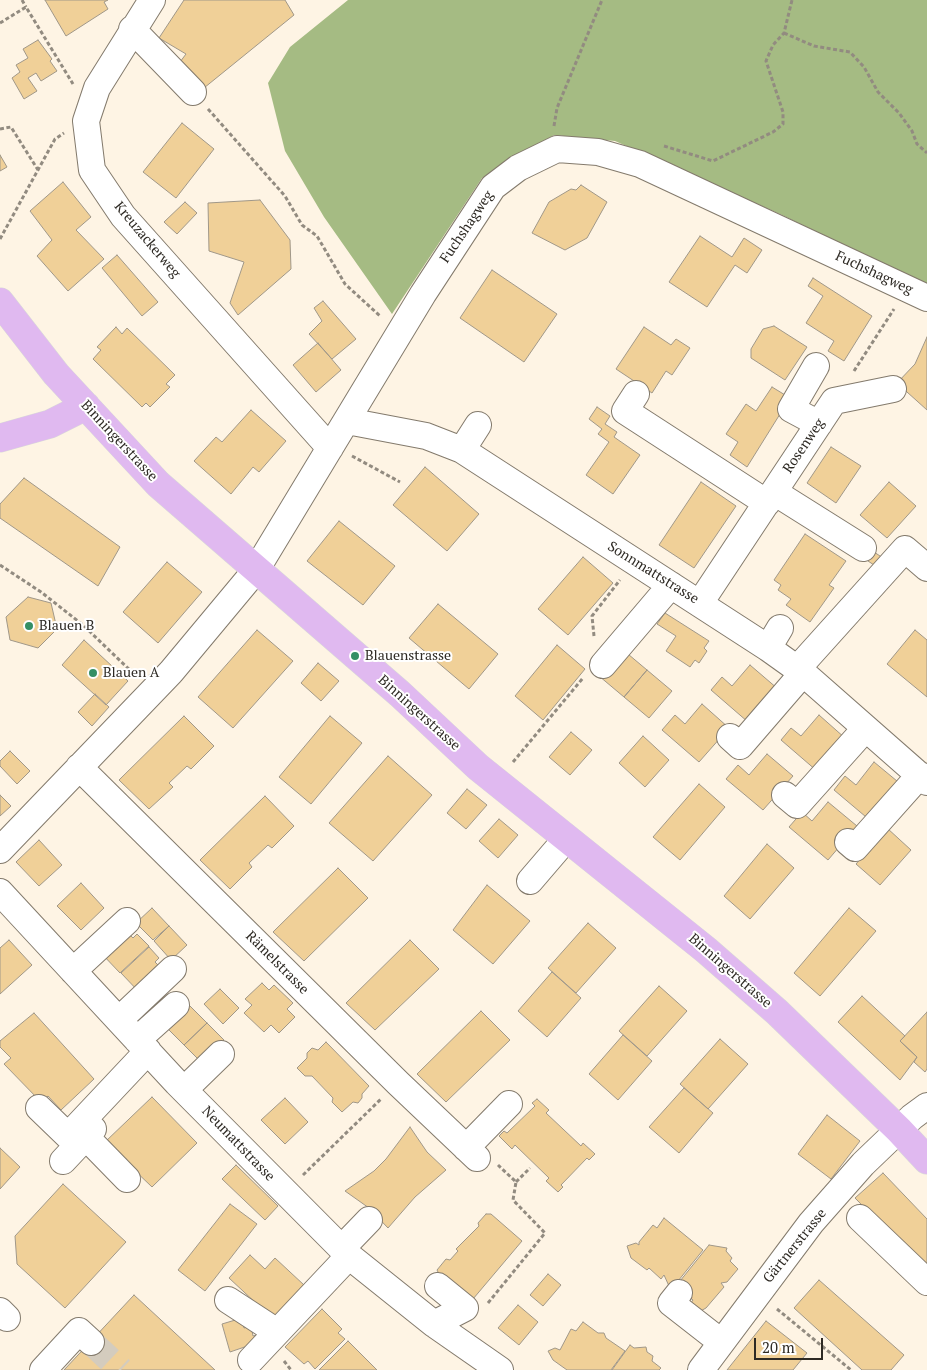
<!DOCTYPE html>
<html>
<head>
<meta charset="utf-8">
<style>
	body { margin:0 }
	#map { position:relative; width:927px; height:1370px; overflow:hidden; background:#fef4e4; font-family:"PT Serif",serif }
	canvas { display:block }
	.scale { position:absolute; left:754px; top:1338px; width:69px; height:22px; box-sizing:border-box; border:2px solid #2e2a24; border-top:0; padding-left:6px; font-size:15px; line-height:18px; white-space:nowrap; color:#2e2a24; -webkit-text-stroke:4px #fff; paint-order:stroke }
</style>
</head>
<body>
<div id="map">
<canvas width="927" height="1370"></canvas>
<div class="scale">20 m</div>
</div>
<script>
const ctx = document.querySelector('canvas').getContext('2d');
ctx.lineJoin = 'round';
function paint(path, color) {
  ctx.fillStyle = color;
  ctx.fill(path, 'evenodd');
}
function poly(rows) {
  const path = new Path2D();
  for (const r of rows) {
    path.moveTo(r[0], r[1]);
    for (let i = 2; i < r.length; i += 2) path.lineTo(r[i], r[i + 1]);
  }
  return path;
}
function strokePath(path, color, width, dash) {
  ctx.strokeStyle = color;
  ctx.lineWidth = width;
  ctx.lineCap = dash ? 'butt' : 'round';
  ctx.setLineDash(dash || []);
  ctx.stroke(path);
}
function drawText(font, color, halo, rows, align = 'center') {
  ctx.font = font + ' "PT Serif",serif';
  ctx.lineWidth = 4;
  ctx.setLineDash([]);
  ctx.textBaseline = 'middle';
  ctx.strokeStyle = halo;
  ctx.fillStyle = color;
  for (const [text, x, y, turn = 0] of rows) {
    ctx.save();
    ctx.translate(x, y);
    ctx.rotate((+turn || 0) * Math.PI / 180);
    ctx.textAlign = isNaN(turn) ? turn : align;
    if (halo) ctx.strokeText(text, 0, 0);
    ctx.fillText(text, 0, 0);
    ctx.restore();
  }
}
paint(poly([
	[348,0,927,0,927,286,780,214,615,141,554,135,482,178,392,314,324,217,285,151,268,83,290,47]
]), '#a5bb83');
const building = poly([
	[45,0,108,0,104,2,108,9,66,36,45,0],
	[184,0,285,0,294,15,199,92,177,66,186,54,159,38,184,0],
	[38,40,52,59,50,61,57,71,41,81,36,73,28,78,37,91,24,99,12,78,20,72,16,65,28,58,23,49,38,40],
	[182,123,214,149,176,198,143,172,182,123],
	[0,155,7,167,0,171,0,155],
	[63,182,91,217,76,230,104,259,68,291,37,256,52,240,30,211,63,182],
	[581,185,607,202,587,238,565,250,532,233,549,202,571,189,576,190,581,185],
	[260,200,290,240,291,269,238,315,230,303,244,262,209,251,208,203,260,200],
	[185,202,197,213,177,234,164,222,185,202],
	[700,236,732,257,744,238,762,250,747,273,735,265,707,307,669,282,700,236],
	[117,255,158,302,142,316,102,268,117,255],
	[492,270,557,314,524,362,460,318,492,270],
	[813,278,872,316,844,361,828,351,834,341,806,323,823,296,808,286,813,278],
	[323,301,356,339,332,359,309,334,322,321,314,308,323,301],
	[774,326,807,347,785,380,751,358,751,349,763,329,774,326],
	[116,327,122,334,127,328,175,375,166,384,170,387,150,407,146,403,142,407,93,359,101,350,97,347,116,327],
	[644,327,671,345,676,339,690,348,672,375,666,371,652,393,616,369,644,327],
	[927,337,927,410,897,383,915,364,927,337],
	[318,343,341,370,316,392,293,365,318,343],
	[772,387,790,398,747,467,730,455,738,442,726,434,746,404,756,411,772,387],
	[597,407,610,416,605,424,617,432,614,437,640,455,613,494,586,475,609,442,598,434,602,429,589,419,597,407],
	[251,410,286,441,259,472,253,467,231,494,194,461,216,437,222,442,251,410],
	[831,447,861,466,836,503,807,483,831,447],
	[425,467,479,514,447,551,393,505,425,467],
	[24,478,120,547,98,586,0,518,0,504,24,478],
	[701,482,736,506,694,568,659,545,701,482],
	[889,482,916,506,887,538,860,515,889,482],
	[339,521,395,566,363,605,307,561,339,521],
	[805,534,846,561,829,585,834,588,810,622,786,605,791,599,778,590,781,585,774,580,805,534],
	[868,548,883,558,877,567,862,557,868,548],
	[583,557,613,583,568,635,538,609,583,557],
	[167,562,202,592,158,643,123,612,167,562],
	[28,597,51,603,57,629,38,648,10,640,6,617,28,597],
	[438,604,498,654,469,689,409,638,438,604],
	[665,613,709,641,704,648,707,651,699,663,695,660,690,667,666,651,676,636,657,624,665,613],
	[257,630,293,661,233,728,198,697,257,630],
	[915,630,927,640,927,697,887,664,915,630],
	[84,640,128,681,106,705,62,665,84,640],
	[557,645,585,669,543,720,515,696,557,645],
	[622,649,647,670,624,697,599,676,622,649],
	[318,663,339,681,321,701,301,683,318,663],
	[750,665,778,689,748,722,711,690,722,677,732,686,750,665],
	[647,670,672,691,649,718,624,697,647,670],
	[95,694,109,707,92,726,78,712,95,694],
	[702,704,729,728,699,762,662,730,675,715,685,724,702,704],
	[819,715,845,738,817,771,781,740,791,728,801,736,819,715],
	[184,716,214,746,191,769,187,766,169,783,173,787,149,809,119,780,184,716],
	[330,716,362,743,311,804,279,777,330,716],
	[571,732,592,750,570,775,549,757,571,732],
	[643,736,669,760,645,787,619,763,643,736],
	[10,751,30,771,17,784,0,766,0,761,10,751],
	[767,754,793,776,763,810,726,779,738,765,749,775,767,754],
	[388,756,432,795,373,861,329,823,388,756],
	[874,762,903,786,872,822,834,790,845,776,856,785,874,762],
	[699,784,725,807,680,860,653,837,699,784],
	[467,789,487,805,466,829,447,813,467,789],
	[0,795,11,806,0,816,0,795],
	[265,796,294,826,272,848,268,845,249,863,252,867,230,889,200,860,265,796],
	[828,802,857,826,828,860,789,827,802,812,812,821,828,802],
	[499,819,518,835,498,858,479,841,499,819],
	[887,828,911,850,880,885,856,864,887,828],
	[39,840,62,865,39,886,16,862,39,840],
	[767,844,794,868,750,919,724,896,767,844],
	[338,868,368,898,304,961,273,932,338,868],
	[81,883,104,908,81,930,57,906,81,883],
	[487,885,530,921,493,964,453,930,487,885],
	[152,908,169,926,153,940,136,923,152,908],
	[849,908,876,931,820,996,794,973,849,908],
	[588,923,616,948,576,993,548,968,588,923],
	[169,926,187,945,171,960,154,941,169,926],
	[125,930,133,938,137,934,149,946,120,973,101,953,125,930],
	[9,940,32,965,0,994,0,948,9,940],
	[410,940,439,969,375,1030,346,1003,410,940],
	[149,947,159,958,155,962,164,971,140,993,121,973,149,947],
	[552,972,581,998,547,1037,518,1011,552,972],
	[262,983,269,990,274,985,293,1003,287,1009,295,1017,279,1033,271,1025,264,1032,244,1013,252,1005,245,999,262,983],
	[659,986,687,1011,647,1056,619,1031,659,986],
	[220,989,239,1008,223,1024,204,1004,220,989],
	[862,996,905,1036,900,1041,917,1057,900,1080,838,1022,862,996],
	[188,1004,207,1023,184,1045,165,1026,188,1004],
	[481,1011,510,1040,446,1102,417,1074,481,1011],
	[927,1012,927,1069,925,1072,914,1062,917,1057,900,1041,927,1012],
	[34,1013,94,1079,61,1110,48,1096,41,1102,4,1064,11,1058,0,1047,0,1041,34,1013],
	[207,1023,224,1040,201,1062,184,1045,207,1023],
	[623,1035,652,1061,618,1100,589,1074,623,1035],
	[720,1039,748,1064,708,1109,680,1084,720,1039],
	[326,1042,369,1086,362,1094,362,1098,358,1103,353,1102,342,1112,332,1102,333,1098,312,1076,305,1076,297,1068,307,1058,307,1053,312,1048,318,1050,326,1042],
	[684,1088,713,1113,679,1153,649,1127,684,1088],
	[152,1097,197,1143,152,1187,105,1142,152,1097],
	[285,1098,308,1122,285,1144,261,1120,285,1098],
	[537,1099,549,1110,546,1113,581,1146,583,1143,595,1154,589,1160,587,1158,561,1185,563,1187,558,1192,546,1181,549,1178,515,1145,512,1149,499,1136,504,1131,507,1133,535,1106,532,1103,537,1099],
	[827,1115,860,1141,831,1179,798,1154,827,1115],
	[410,1127,427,1152,446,1170,415,1197,388,1228,369,1208,345,1191,374,1171,386,1159,410,1127],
	[0,1148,20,1167,0,1189,0,1148],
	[236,1165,278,1206,265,1220,222,1179,236,1165],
	[883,1173,927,1219,927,1271,855,1198,883,1173],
	[63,1184,126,1242,65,1308,17,1264,15,1236,63,1184],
	[230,1204,257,1224,205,1291,178,1270,230,1204],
	[486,1214,491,1214,522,1241,473,1299,439,1274,437,1270,446,1259,450,1260,458,1251,456,1249,479,1226,478,1223,486,1214],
	[664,1218,703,1250,674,1286,669,1286,664,1275,661,1279,649,1268,647,1270,631,1258,627,1246,636,1243,639,1245,639,1242,653,1225,657,1228,664,1218],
	[709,1245,727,1248,726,1251,732,1258,730,1261,738,1269,727,1282,721,1283,724,1287,706,1308,695,1314,690,1304,693,1300,676,1286,709,1245],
	[250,1255,265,1269,275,1258,304,1285,273,1319,229,1278,250,1255],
	[548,1274,561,1285,543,1306,530,1295,548,1274],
	[819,1280,904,1355,891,1370,862,1370,794,1308,819,1280],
	[134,1295,215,1370,64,1370,134,1295],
	[518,1305,538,1322,519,1345,498,1328,518,1305],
	[322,1309,342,1329,338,1333,345,1339,315,1369,308,1361,304,1364,285,1347,322,1309],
	[242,1318,244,1328,251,1326,253,1336,260,1334,262,1341,230,1352,222,1324,242,1318],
	[766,1321,807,1353,793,1370,727,1370,766,1321],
	[583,1322,598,1333,604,1333,606,1338,625,1351,611,1370,567,1370,553,1360,548,1351,555,1348,560,1350,571,1329,576,1331,583,1322],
	[348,1341,377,1370,319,1370,348,1341],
	[630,1345,634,1348,646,1347,647,1352,653,1356,652,1361,661,1368,659,1370,612,1370,630,1345]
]);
paint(building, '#f0d098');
strokePath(building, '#a09788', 1);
strokePath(poly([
	[91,1342,121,1370]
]), '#d4ccbe', 26, [26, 13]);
const minor = poly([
	[152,0,97,88,86,121,92,170,123,216,330,448],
	[132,29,193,92],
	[816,366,791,409,819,424],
	[636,394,625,411,767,503],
	[347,421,426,436,462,450,768,648,803,673,927,782],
	[462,450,478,425],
	[774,492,863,548],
	[700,603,834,401,893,389],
	[768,648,780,628],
	[603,665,671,585],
	[797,669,905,549,927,568],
	[730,737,740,746,803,673],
	[79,767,398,1083,477,1158],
	[785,795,797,805,865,729],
	[848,842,855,848,920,775],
	[0,850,171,672,256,570,423,294,493,187,518,168,557,149,598,152,640,164,927,298],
	[530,881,566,839],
	[0,892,177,1083,349,1256,434,1324,500,1370],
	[73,971,127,921],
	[119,1020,173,969],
	[137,1040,176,1005],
	[184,1090,221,1054],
	[39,1108,68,1136,148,1051],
	[86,1137,127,1179],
	[466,1148,509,1104],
	[63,1161,93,1129],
	[860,1218,927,1282],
	[342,1248,369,1220],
	[679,1293,671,1303,721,1342],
	[228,1300,277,1332],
	[0,1311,7,1318],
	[434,1324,465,1308,438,1286],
	[251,1360,349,1256],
	[43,1370,79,1331,91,1342],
	[701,1370,811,1223,863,1164,912,1117,927,1106]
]);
const major = poly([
	[0,302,56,374,158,484,400,694,478,767,706,950,777,1012,899,1130,927,1160],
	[0,438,50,424,86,406]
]);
strokePath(minor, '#837a6c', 28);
strokePath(major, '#d9d9d8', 29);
strokePath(poly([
	[22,0,26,7],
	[0,23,26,7,73,84],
	[784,33,814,46,850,52,864,67,878,92,899,113,912,131,917,144,927,153],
	[208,109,285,196,302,225,317,236,345,284,380,316],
	[554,126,557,108,602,0],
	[0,129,11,127,38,170],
	[664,146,713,161,773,132,783,124,783,112,766,61,773,45,784,33,792,0],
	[0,239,55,139,64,133],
	[854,371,894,309],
	[352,456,400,482],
	[0,565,41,592,83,625,135,675],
	[594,636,592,616,620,580],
	[513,762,583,678],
	[303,1175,381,1099],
	[516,1182,530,1168],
	[488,1303,545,1233,513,1200,516,1182,498,1165],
	[777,1309,851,1370],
	[284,1361,291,1370]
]), '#928b80', 3, [4, 2.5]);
strokePath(minor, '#fff', 26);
strokePath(major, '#e0b9f0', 28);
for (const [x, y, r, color] of [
	[29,626,5,"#348f65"],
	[355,656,5,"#348f65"],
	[93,673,5,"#348f65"]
]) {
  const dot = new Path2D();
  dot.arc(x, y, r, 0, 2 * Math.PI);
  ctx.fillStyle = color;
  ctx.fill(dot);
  strokePath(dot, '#fff', 2);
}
drawText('14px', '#2e2a24', '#fff', [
	["Fuchshagweg",467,227,-56],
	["Kreuzackerweg",147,240,50],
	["Fuchshagweg",874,273,25],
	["Binningerstrasse",119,441,47],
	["Rosenweg",804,446,-56],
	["Sonnmattstrasse",653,573,32],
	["Binningerstrasse",419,713,42],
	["Rämelstrasse",277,963,45],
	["Binningerstrasse",730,971,41],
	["Neumattstrasse",238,1144,46],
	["Gärtnerstrasse",795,1246,-51]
]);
drawText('14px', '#2e2a24', '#fff', [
	["Blauen B",39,626],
	["Blauenstrasse",365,656],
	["Blauen A",103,673]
], 'left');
</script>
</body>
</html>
